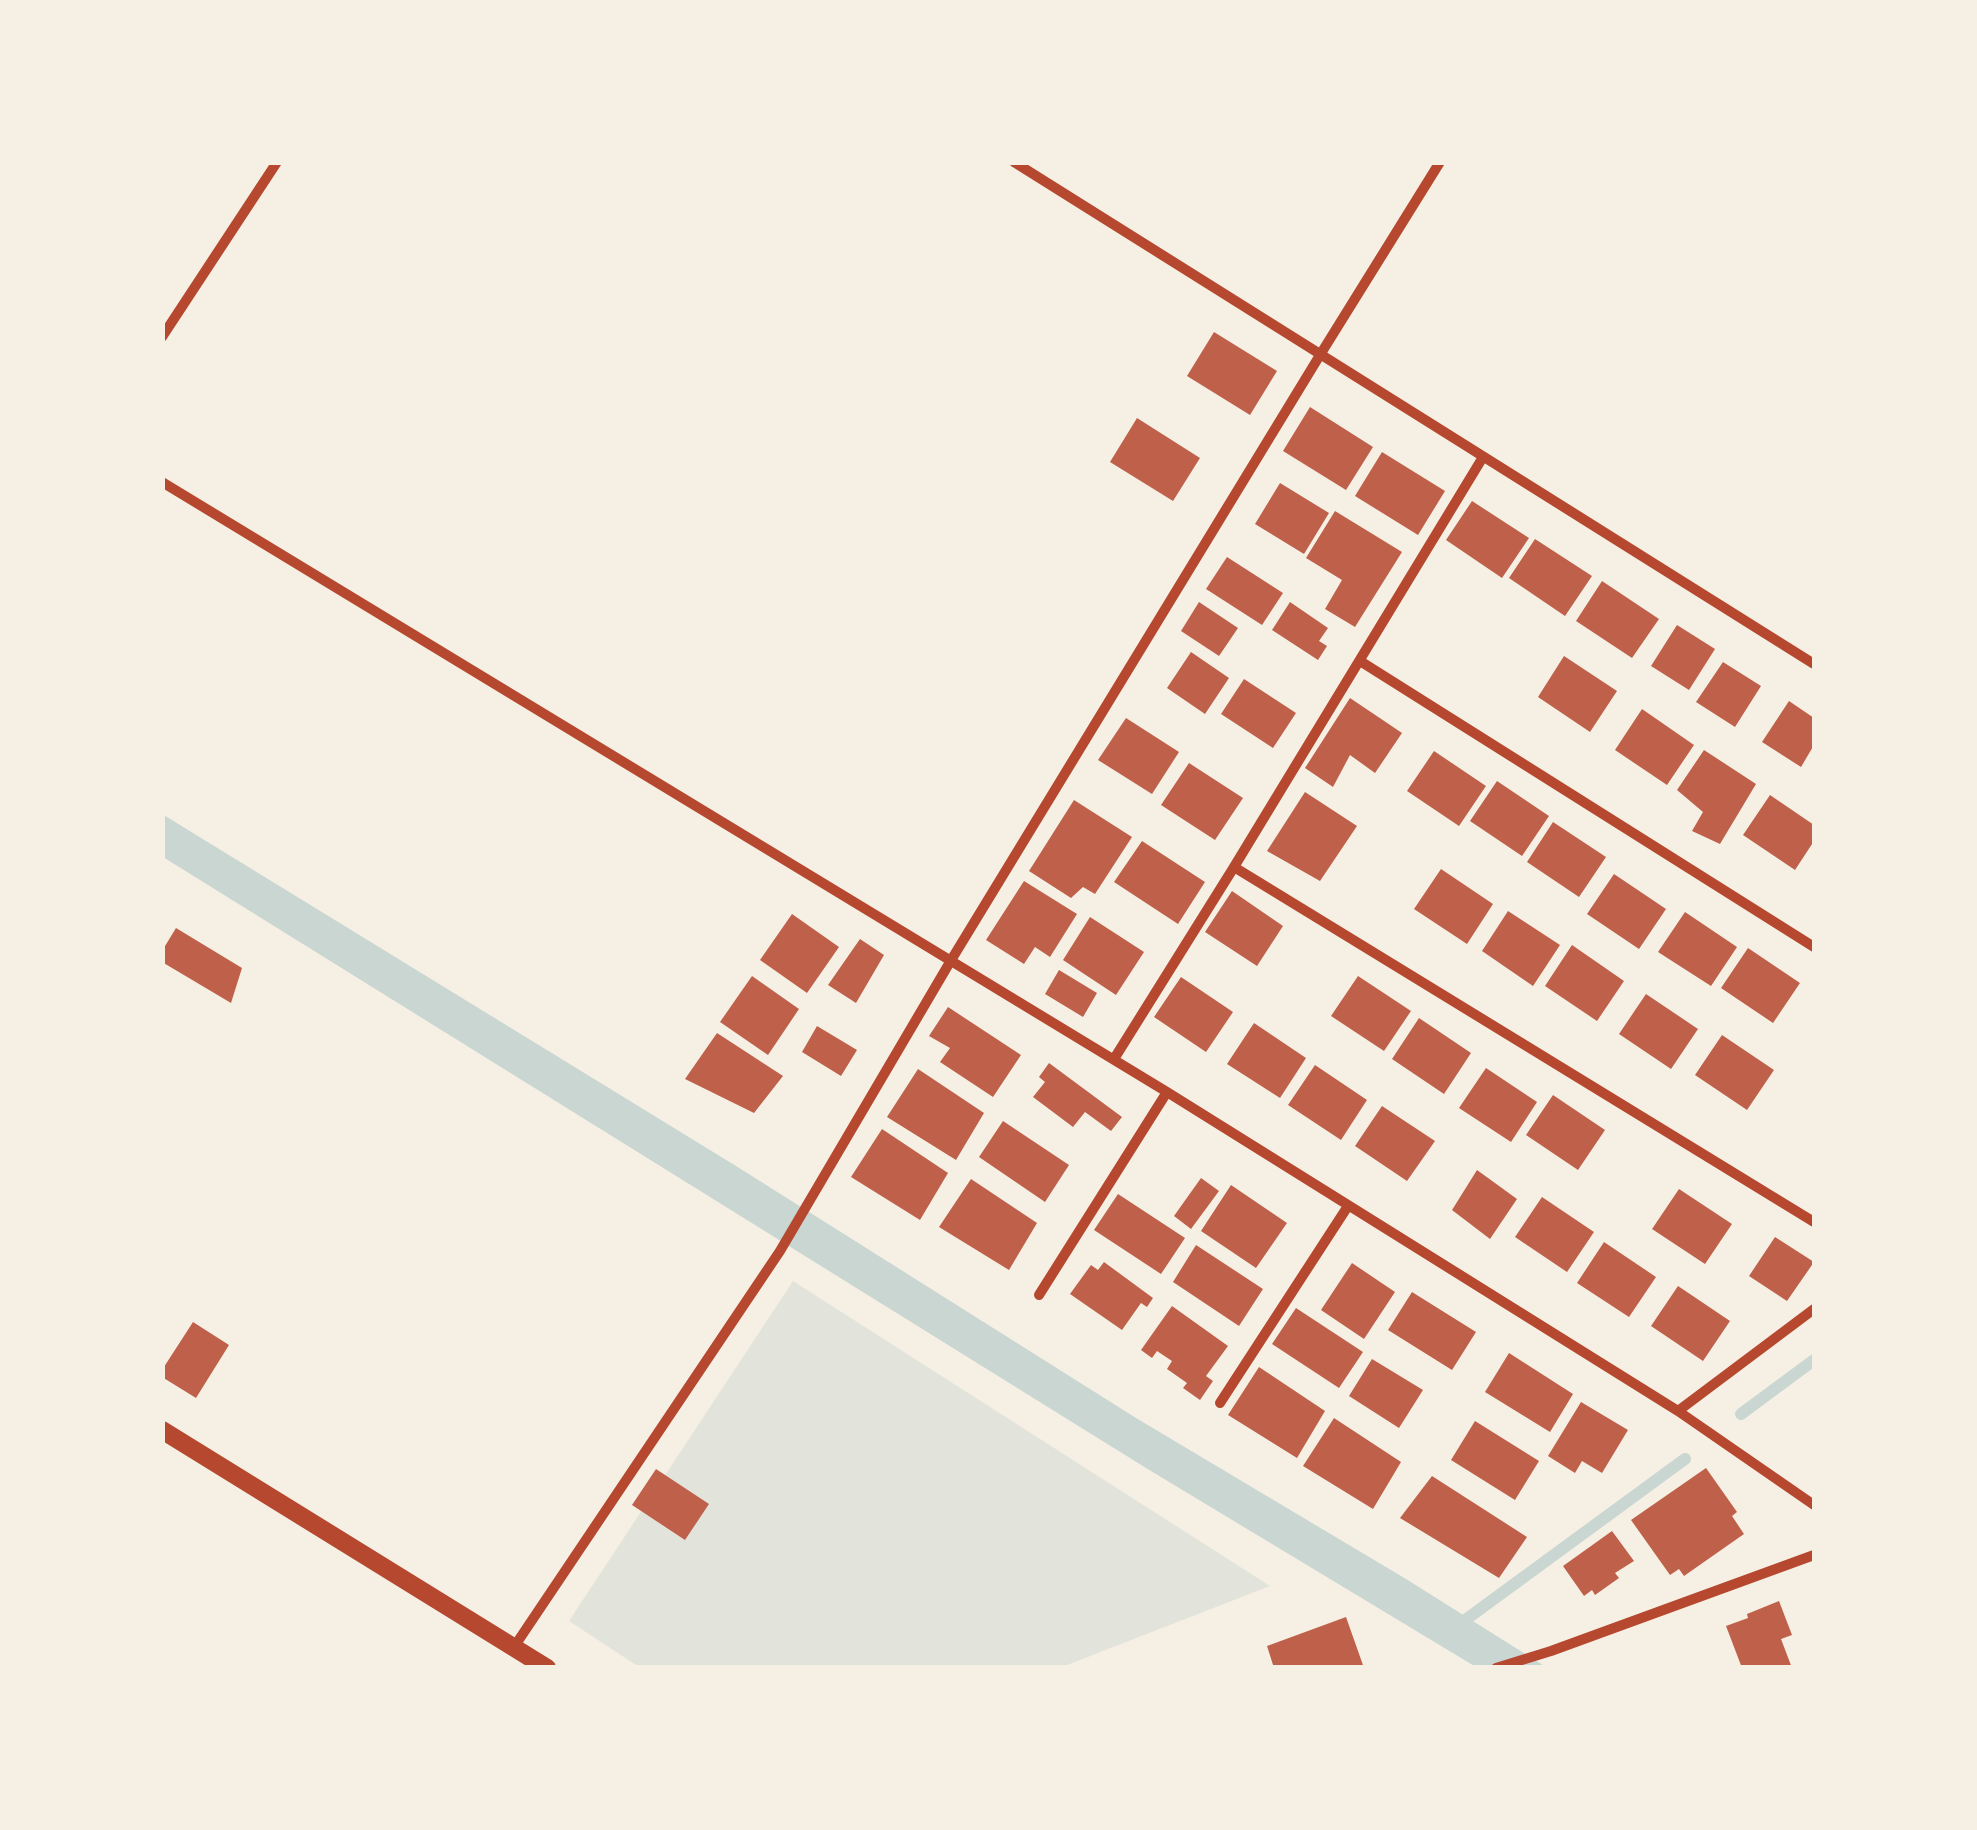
<!DOCTYPE html>
<html>
<head>
<meta charset="utf-8">
<style>
	body { margin:0 }
	#map { position:relative; width:1977px; height:1830px; overflow:hidden; background:#f6efe4; font-family:"Roboto Serif",serif }
	canvas { display:block }
	.frame { position:absolute; inset:0; border:165px solid #f6efe4; pointer-events:none }
</style>
</head>
<body>
<div id="map">
<canvas width="1977" height="1830"></canvas>
<div class="frame"></div>
</div>
<script>
const ctx = document.querySelector('canvas').getContext('2d');
ctx.lineJoin = 'round';
function paint(path, color) {
  ctx.fillStyle = color;
  ctx.fill(path, 'evenodd');
}
function poly(rows) {
  const path = new Path2D();
  for (const r of rows) {
    path.moveTo(r[0], r[1]);
    for (let i = 2; i < r.length; i += 2) path.lineTo(r[i], r[i + 1]);
  }
  return path;
}
function strokePath(path, color, width, dash) {
  ctx.strokeStyle = color;
  ctx.lineWidth = width;
  ctx.lineCap = dash ? 'butt' : 'round';
  ctx.setLineDash(dash || []);
  ctx.stroke(path);
}
paint(poly([
	[793,1281,1270,1586,1062,1667,639,1667,569,1621]
]), '#e2e4dc');
paint(poly([
	[162,814,736,1166,1136,1418,1406,1579,1546,1667,1476,1667,1146,1468,163,857]
]), '#c9d6d2');
strokePath(poly([
	[1741,1414,1814,1360],
	[1457,1626,1685,1459]
]), '#c9d6d2', 12);
paint(poly([
	[1214,332,1277,371,1250,415,1187,376],
	[1310,407,1373,447,1346,490,1283,451],
	[1137,418,1200,458,1173,501,1110,462],
	[1382,452,1445,491,1418,535,1355,496],
	[1280,483,1329,513,1304,554,1255,524],
	[1472,501,1529,538,1502,578,1446,540],
	[1335,511,1402,552,1355,627,1325,609,1342,580,1306,558],
	[1535,539,1592,576,1565,616,1509,578],
	[1227,557,1283,593,1262,625,1206,589],
	[1602,581,1659,619,1632,658,1576,621],
	[1199,602,1238,628,1219,656,1181,631],
	[1290,602,1328,628,1319,641,1327,646,1318,660,1272,630],
	[1677,625,1715,649,1689,690,1651,666],
	[1191,652,1229,678,1205,714,1167,688],
	[1564,656,1617,691,1590,732,1538,697],
	[1723,662,1761,686,1735,727,1696,702],
	[1244,679,1296,713,1273,748,1221,714],
	[1350,698,1402,733,1375,773,1350,755,1333,787,1305,768],
	[1789,701,1814,718,1814,745,1801,767,1762,742],
	[1642,709,1694,745,1667,785,1615,750],
	[1126,718,1179,752,1152,794,1098,760],
	[1704,750,1756,784,1720,844,1692,831,1703,812,1677,790],
	[1434,751,1486,786,1459,826,1407,791],
	[1189,763,1243,798,1215,840,1161,805],
	[1497,781,1549,816,1522,856,1470,821],
	[1305,792,1357,826,1320,881,1267,851],
	[1770,795,1814,825,1814,841,1795,870,1743,835],
	[1074,800,1132,837,1095,894,1083,887,1071,898,1029,871],
	[1553,822,1606,857,1579,897,1527,862],
	[1142,841,1205,882,1178,924,1114,882],
	[1441,869,1493,904,1467,944,1414,909],
	[1614,874,1666,909,1639,949,1587,914],
	[1024,881,1077,914,1050,957,1035,947,1024,964,986,940],
	[1232,891,1283,926,1257,966,1205,932],
	[1508,911,1560,945,1533,986,1482,951],
	[1685,912,1737,947,1711,986,1658,952],
	[792,914,839,947,807,993,760,960],
	[1090,917,1144,952,1116,995,1063,960],
	[176,928,242,968,231,1003,162,962,162,951],
	[860,939,884,955,856,1003,828,985],
	[1572,945,1624,981,1597,1021,1545,986],
	[1748,948,1800,983,1773,1023,1721,988],
	[1059,970,1097,993,1083,1017,1045,994],
	[752,976,799,1009,768,1055,720,1022],
	[1358,976,1411,1011,1384,1051,1331,1016],
	[1181,977,1233,1012,1206,1052,1154,1017],
	[1646,994,1698,1029,1671,1069,1619,1034],
	[948,1007,1021,1055,993,1097,940,1062,950,1048,929,1036],
	[1419,1018,1471,1053,1444,1094,1392,1059],
	[1254,1023,1306,1058,1280,1098,1227,1064],
	[817,1026,857,1050,841,1076,802,1052],
	[717,1033,783,1076,754,1113,685,1079],
	[1722,1035,1774,1070,1747,1110,1695,1075],
	[1049,1063,1122,1117,1111,1131,1085,1112,1073,1127,1033,1097,1045,1082,1039,1077],
	[1315,1065,1367,1100,1341,1140,1288,1105],
	[1486,1068,1537,1102,1511,1142,1459,1108],
	[918,1069,984,1113,956,1160,887,1117],
	[1553,1095,1605,1130,1578,1170,1526,1135],
	[1382,1106,1435,1141,1407,1181,1355,1146],
	[1003,1121,1069,1165,1045,1202,979,1157],
	[882,1129,948,1173,920,1220,851,1177],
	[1477,1170,1517,1199,1490,1239,1452,1210],
	[1201,1178,1219,1191,1191,1229,1174,1216],
	[971,1179,1037,1223,1009,1270,939,1227],
	[1231,1185,1287,1223,1256,1268,1201,1231],
	[1679,1189,1732,1224,1705,1264,1652,1229],
	[1118,1194,1185,1238,1161,1274,1094,1230],
	[1542,1197,1594,1232,1567,1272,1515,1237],
	[1775,1237,1814,1262,1787,1301,1749,1276],
	[1604,1242,1656,1277,1629,1317,1577,1283],
	[1196,1245,1263,1289,1239,1326,1173,1282],
	[1104,1262,1153,1298,1147,1307,1141,1303,1122,1330,1070,1294,1091,1265,1098,1270],
	[1352,1263,1395,1292,1364,1339,1321,1310],
	[1678,1286,1730,1321,1703,1361,1651,1326],
	[1412,1292,1476,1332,1452,1370,1388,1330],
	[1172,1306,1228,1346,1206,1376,1213,1381,1200,1400,1183,1388,1187,1383,1167,1369,1172,1361,1157,1351,1152,1358,1141,1350],
	[1296,1308,1363,1352,1339,1388,1272,1344],
	[193,1322,229,1345,196,1398,162,1377,162,1370],
	[1509,1353,1573,1394,1550,1432,1485,1392],
	[1372,1359,1423,1390,1399,1428,1349,1396],
	[1259,1367,1325,1411,1297,1458,1228,1415],
	[1581,1402,1628,1430,1602,1473,1582,1461,1575,1473,1548,1456],
	[1334,1418,1401,1462,1373,1509,1303,1466],
	[1475,1421,1539,1461,1515,1500,1451,1460],
	[1706,1468,1737,1512,1732,1516,1744,1534,1684,1576,1679,1569,1670,1575,1631,1520],
	[656,1469,709,1504,685,1540,632,1505],
	[1432,1476,1527,1537,1499,1578,1400,1518],
	[1612,1531,1634,1561,1615,1573,1619,1578,1595,1595,1592,1590,1584,1596,1563,1566],
	[1779,1601,1792,1635,1781,1639,1792,1668,1742,1668,1726,1626,1748,1618,1747,1614],
	[1346,1617,1364,1668,1274,1668,1267,1646]
]), '#bf614a');
strokePath(poly([
	[1014,162,1814,664],
	[162,337,277,162],
	[162,482,1167,1092,1678,1411,1814,1505],
	[1360,661,1814,947],
	[1234,867,1814,1222],
	[1114,1059,1234,867,1483,457],
	[1039,1295,1167,1092],
	[1220,1403,1348,1206],
	[1678,1411,1814,1309],
	[514,1647,780,1251,950,962,1320,355,1440,162],
	[1496,1668,1551,1651,1814,1555]
]), '#b5482f', 10);
strokePath(poly([
	[162,1430,547,1668]
]), '#b5482f', 18);
</script>
</body>
</html>
